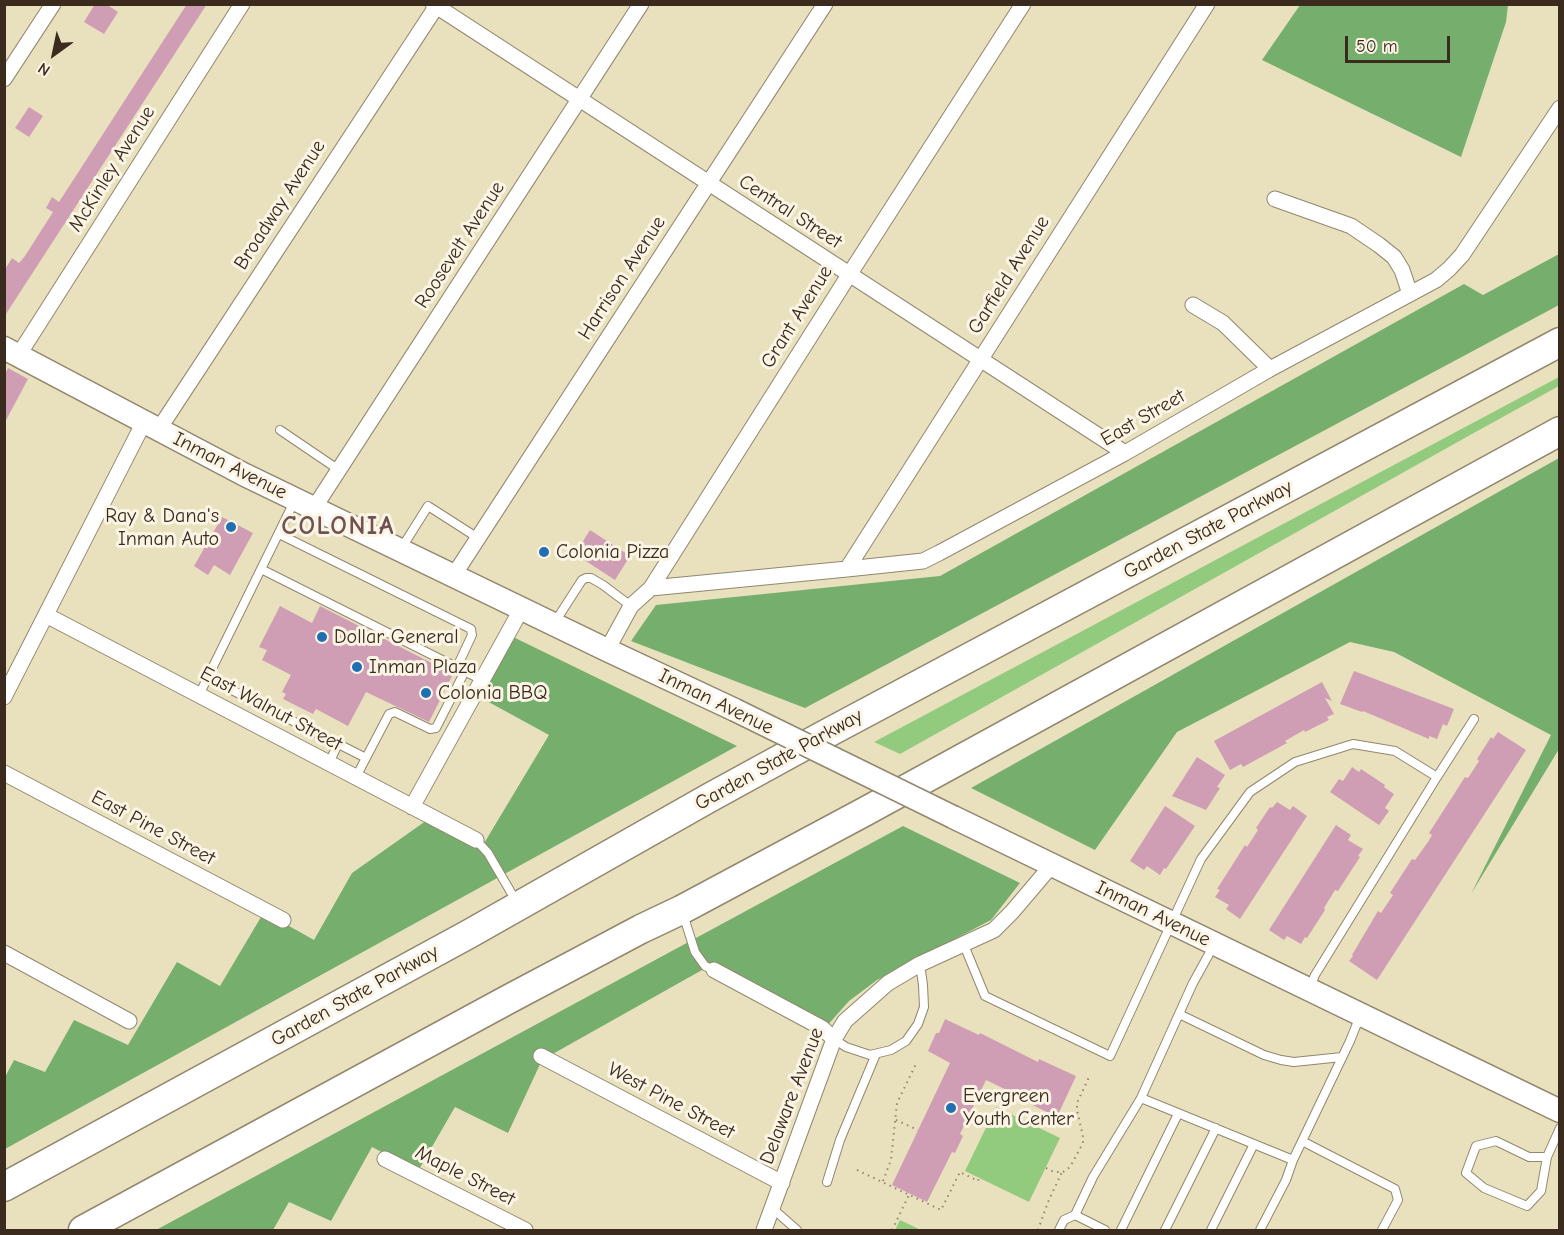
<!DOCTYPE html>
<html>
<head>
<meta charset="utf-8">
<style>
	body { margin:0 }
	#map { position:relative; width:1564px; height:1235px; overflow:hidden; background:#e9e1be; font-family:"Comic Neue",sans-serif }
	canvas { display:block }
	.frame { position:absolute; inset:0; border:6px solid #3b2a1e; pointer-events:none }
	.north { position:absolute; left:24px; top:24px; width:60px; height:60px; -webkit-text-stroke:4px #fcf5e5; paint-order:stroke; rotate:213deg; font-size:16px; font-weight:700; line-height:24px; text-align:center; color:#3b2a1e }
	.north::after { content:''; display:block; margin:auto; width:21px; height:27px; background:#3b2a1e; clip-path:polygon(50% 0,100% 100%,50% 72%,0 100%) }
	.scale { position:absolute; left:1345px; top:36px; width:105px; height:27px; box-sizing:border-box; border:3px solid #3b2a1e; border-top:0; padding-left:8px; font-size:18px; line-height:21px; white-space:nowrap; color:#3b2a1e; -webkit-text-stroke:4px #fcf5e5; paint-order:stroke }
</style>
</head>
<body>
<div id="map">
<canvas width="1564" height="1235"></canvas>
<div class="frame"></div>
<div class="north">N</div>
<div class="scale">50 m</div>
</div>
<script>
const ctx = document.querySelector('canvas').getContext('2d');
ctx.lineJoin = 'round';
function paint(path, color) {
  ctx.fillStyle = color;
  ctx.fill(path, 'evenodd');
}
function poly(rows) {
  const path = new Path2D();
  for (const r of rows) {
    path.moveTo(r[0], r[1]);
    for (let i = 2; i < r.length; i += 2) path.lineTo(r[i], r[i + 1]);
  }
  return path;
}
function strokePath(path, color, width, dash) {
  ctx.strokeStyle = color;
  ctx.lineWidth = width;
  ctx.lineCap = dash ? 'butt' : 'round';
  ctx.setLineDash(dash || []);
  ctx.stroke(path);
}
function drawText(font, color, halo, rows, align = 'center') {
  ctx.font = font + ' "Comic Neue",sans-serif';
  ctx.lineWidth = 6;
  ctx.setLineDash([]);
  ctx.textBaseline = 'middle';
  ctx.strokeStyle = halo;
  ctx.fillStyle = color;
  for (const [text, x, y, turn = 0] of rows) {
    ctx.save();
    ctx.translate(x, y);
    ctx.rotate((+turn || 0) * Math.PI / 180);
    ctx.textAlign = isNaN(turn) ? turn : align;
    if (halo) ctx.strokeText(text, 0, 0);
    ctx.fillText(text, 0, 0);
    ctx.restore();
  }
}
paint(poly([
	[1559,377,1559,386,1472,434,900,754,874,742],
	[996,1107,1060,1138,1029,1202,965,1171],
	[900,1220,921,1230,895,1230]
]), '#93cb7e');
paint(poly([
	[1300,5,1508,5,1506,22,1461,157,1262,60],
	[1559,254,1559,305,805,708,631,641,656,605,940,576,1464,284,1483,295],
	[1559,458,1559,749,1471,894,1551,735,1394,652,1350,642,1177,732,1095,850,971,788],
	[507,634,737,746,5,1149,5,1077,14,1060,45,1072,74,1020,128,1045,177,962,220,986,264,912,314,940,352,873,430,818,483,845,549,735,474,694],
	[903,826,1020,883,991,920,877,980,849,1001,825,1028,711,965,542,1060,508,1133,455,1107,418,1171,372,1147,331,1221,289,1202,273,1230,156,1230]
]), '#76af6d');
paint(poly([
	[95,4,106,4,118,12,104,34,84,22],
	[187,4,207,4,4,317,4,271,12,258,19,263,25,256,53,212,46,208,52,197,59,202],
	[29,107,43,116,29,137,15,128],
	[8,368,28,379,4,424,4,376],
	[222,517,253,533,230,575,214,565,208,575,194,566],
	[590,530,630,556,615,580,575,554],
	[280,606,312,623,320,606,453,674,429,722,366,692,348,726,316,709,313,714,283,699,286,694,282,692,291,675,262,660,267,650,259,647],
	[1354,671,1454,709,1447,726,1443,724,1437,739,1429,736,1429,739,1363,711,1362,712,1340,704],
	[1322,682,1332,701,1325,698,1334,714,1327,717,1329,720,1305,732,1304,730,1285,741,1287,743,1243,767,1241,764,1230,770,1214,741],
	[1498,732,1526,750,1377,980,1349,961,1353,956,1352,955,1378,911,1381,913,1393,895,1390,893,1412,859,1415,860,1428,842,1432,835,1429,833,1465,777,1468,778,1479,761,1477,759,1491,737,1493,739],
	[1197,757,1225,775,1217,787,1220,788,1206,810,1172,796],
	[1352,767,1359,772,1361,769,1385,785,1384,787,1394,794,1385,808,1389,811,1379,825,1330,792,1339,779,1343,781],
	[1277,802,1290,810,1293,806,1307,816,1240,919,1226,909,1229,905,1215,897,1220,890,1217,889,1245,845,1247,847,1258,830,1256,828,1270,807,1272,808],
	[1165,806,1195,826,1166,869,1164,868,1160,875,1147,866,1144,870,1130,861],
	[1336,825,1351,835,1348,840,1363,849,1358,856,1360,857,1338,891,1335,890,1324,908,1325,910,1307,938,1305,937,1301,944,1287,936,1284,940,1269,930],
	[945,1019,979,1035,980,1033,1038,1062,1039,1059,1076,1076,1057,1117,1020,1099,1021,1097,986,1080,960,1134,963,1136,955,1153,952,1152,927,1202,892,1185,950,1063,928,1051,936,1033,939,1033]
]), '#cf9eb4');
const lane = poly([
	[280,430,339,470],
	[279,534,471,629,472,635,457,667],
	[401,549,428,506,478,538],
	[261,569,482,680],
	[555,622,582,580,586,578,591,578,603,585,631,606],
	[208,678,366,758],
	[199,695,294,502],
	[329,763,338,744],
	[356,777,389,714,395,712,430,729,436,728,465,671],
	[1437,777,1474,719],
	[476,840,488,853,516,901],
	[683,914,695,952,705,966,714,970],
	[964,945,985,996,1110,1056,1201,859,1250,792,1295,762,1353,744,1395,751,1437,777,1315,975,1310,987],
	[1179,1014,1264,1055,1281,1060,1294,1062,1342,1057],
	[834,1039,846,1047,870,1055,891,1050,906,1041,918,1024,924,1007,923,985,920,964],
	[1141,1098,1293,1160],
	[1302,1141,1395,1189,1398,1200,1382,1230],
	[1547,1157,1529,1157,1496,1141,1476,1146,1466,1173,1484,1188,1527,1206,1541,1191,1547,1157,1560,1128],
	[827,1182,840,1140,876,1054],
	[772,1208,797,1230],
	[1059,1230,1064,1220,1075,1215],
	[1105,1230,1075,1215,1093,1177,1141,1098,1193,983,1214,945],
	[1121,1230,1178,1114],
	[1165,1230,1216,1128],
	[1211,1230,1254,1144],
	[1260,1230,1286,1180,1293,1160,1350,1041,1360,1016]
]);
const street = poly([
	[433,4,1125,453],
	[4,79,53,4],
	[1275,199,1351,226,1379,245,1394,257,1402,270,1410,294],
	[1193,305,1223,323,1270,369],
	[18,356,242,4],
	[159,429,438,4],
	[314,508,641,4],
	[847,569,1207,4],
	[454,575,825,4],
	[651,588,847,569,923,561,939,553,1125,453,1270,369,1436,280,1449,269,1462,255,1560,108],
	[46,615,476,840],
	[607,650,631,606,651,588,849,275,1023,4],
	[4,697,144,422],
	[4,773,283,920],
	[412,807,522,608],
	[4,953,129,1021],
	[714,970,822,1028,834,1039],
	[541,1056,782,1183],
	[385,1159,525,1230],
	[764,1230,826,1061,834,1039,845,1021,888,983,920,964,994,930,1012,912,1052,865]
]);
const secondary = poly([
	[4,348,245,475,607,650,735,710],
	[953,817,1560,1111]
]);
const highway = poly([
	[4,1187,469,934,709,798,824,735,1560,342],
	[83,1230,509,999,641,929,681,910,866,811,1560,431]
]);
strokePath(lane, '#92866e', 10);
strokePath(street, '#92866e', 17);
strokePath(secondary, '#92866e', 25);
strokePath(highway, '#92866e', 31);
strokePath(poly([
	[896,1120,918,1130],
	[1046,1168,1054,1172,1063,1172,1070,1167,1083,1143,1083,1137,1077,1110,1077,1103,1090,1075],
	[857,1170,941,1210,960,1172,978,1181,979,1178],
	[883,1181,891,1160,897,1103,916,1064],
	[892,1230,909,1195],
	[1038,1230,1048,1202,1062,1172]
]), '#92866e', 2, [1.5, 4.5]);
strokePath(lane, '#fff', 8);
strokePath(street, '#fff', 15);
strokePath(secondary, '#fff', 22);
strokePath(highway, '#fff', 28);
const secondaryBridge = poly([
	[735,710,953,817]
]);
strokePath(secondaryBridge, '#92866e', 25, []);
strokePath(secondaryBridge, '#fff', 22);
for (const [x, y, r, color] of [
	[231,527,6,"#1f6fb2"],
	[544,552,6,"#1f6fb2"],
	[322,637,6,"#1f6fb2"],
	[357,667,6,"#1f6fb2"],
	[426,693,6,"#1f6fb2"],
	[951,1108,6,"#1f6fb2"]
]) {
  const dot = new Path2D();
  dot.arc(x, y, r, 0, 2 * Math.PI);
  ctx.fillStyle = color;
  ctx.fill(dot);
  strokePath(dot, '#fcf5e5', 2);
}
drawText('20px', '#3b2a1e', '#fcf5e5', [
	["McKinley Avenue",112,169,-58],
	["Broadway Avenue",280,205,-57],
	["Central Street",790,212,33],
	["Roosevelt Avenue",460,245,-57],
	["Garfield Avenue",1009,275,-58],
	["Harrison Avenue",622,278,-57],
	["Grant Avenue",797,317,-58],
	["East Street",1143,418,-30],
	["Inman Avenue",230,466,27],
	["Garden State Parkway",1208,530,-28],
	["Inman Avenue",716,702,26],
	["East Walnut Street",271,709,28],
	["Garden State Parkway",779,760,-29],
	["East Pine Street",153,828,28],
	["Inman Avenue",1153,914,26],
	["Garden State Parkway",355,996,-29],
	["Delaware Avenue",792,1096,-69],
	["West Pine Street",671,1101,28],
	["Maple Street",465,1176,27]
]);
drawText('20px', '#3b2a1e', '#fcf5e5', [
	["Ray & Dana's",219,516,"right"],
	["Inman Auto",219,539,"right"],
	["Colonia Pizza",556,552],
	["Dollar General",334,637],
	["Inman Plaza",369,667],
	["Colonia BBQ",438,693],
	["Evergreen",963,1096],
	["Youth Center",963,1119]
], 'left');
ctx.letterSpacing = '1.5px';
drawText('bold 26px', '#6f5352', '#fcf5e5', [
	["COLONIA",338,527]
]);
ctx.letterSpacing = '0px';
</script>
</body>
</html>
